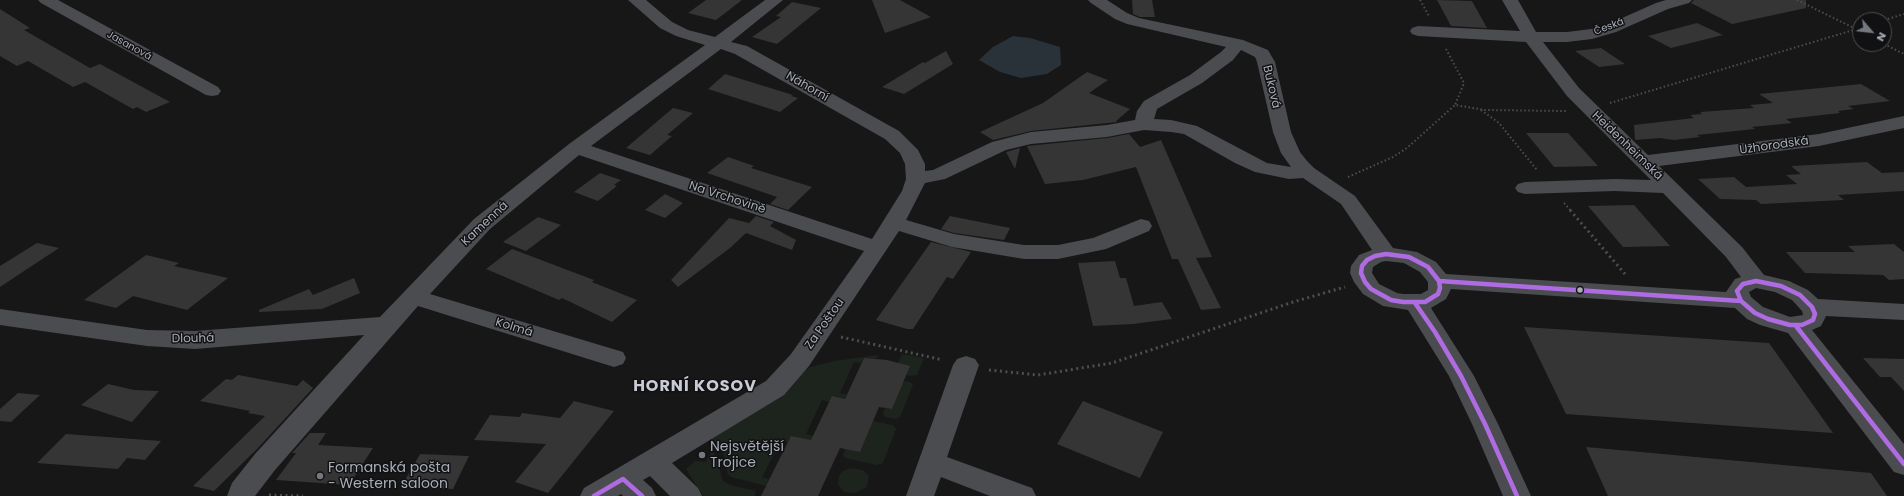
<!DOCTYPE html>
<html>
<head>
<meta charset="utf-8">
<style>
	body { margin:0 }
	#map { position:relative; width:1904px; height:496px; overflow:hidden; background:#171717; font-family:Poppins,sans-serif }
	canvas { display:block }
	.north { position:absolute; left:1852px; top:12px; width:40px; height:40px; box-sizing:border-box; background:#111113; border:1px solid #4d4f55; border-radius:50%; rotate:118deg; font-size:11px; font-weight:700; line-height:16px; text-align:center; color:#a8adb8 }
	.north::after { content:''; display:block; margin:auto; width:14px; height:18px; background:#757880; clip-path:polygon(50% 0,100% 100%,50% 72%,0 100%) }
</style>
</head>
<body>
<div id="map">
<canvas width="1904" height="496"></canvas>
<div class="north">N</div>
</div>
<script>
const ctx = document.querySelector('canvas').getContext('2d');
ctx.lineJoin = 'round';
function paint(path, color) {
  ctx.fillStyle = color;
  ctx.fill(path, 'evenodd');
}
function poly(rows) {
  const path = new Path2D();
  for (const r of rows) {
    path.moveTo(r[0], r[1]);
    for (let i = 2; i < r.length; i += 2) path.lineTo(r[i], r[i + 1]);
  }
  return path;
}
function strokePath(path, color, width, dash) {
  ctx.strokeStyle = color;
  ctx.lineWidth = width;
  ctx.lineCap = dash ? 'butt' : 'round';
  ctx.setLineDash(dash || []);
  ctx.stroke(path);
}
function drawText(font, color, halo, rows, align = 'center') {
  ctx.font = font + ' Poppins,sans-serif';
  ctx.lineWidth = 3;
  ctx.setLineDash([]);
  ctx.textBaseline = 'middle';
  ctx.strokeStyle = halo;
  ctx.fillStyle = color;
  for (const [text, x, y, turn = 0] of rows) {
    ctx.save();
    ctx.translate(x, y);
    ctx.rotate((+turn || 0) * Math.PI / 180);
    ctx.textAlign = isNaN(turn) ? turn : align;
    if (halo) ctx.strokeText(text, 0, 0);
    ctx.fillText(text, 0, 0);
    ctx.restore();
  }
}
paint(poly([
	[902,354,924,358,917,375,912,376,906,375,898,363],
	[878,355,876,359,864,358,861,363,854,362,840,393,847,394,845,399,833,396,830,402,822,400,806,434,814,436,811,440,791,436,788,442,781,441,762,477,769,479,766,486,731,477,728,474,723,452,717,443,709,438,810,367,834,361],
	[904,381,910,382,913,385,900,417,896,419,885,417,883,413,885,408,892,409,901,385],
	[873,421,893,425,896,429,883,463,877,465,845,458,843,455,845,449,860,452],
	[712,450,716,457,723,481,730,485,756,491,755,496,703,496,686,469,695,461,706,462],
	[850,468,863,470,869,476,867,487,855,493,844,492,838,485,839,476,843,471]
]), '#1d241e');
paint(poly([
	[1013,36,1030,38,1060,47,1061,65,1047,74,1021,78,1000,72,979,60,993,47]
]), '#2a3239');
paint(poly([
	[706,0,742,0,716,20,688,13],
	[872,0,900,0,931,17,885,33],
	[1132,0,1152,0,1155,17,1140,17,1133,14],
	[1437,0,1472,1,1487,28,1451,26],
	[1694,0,1806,0,1806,8,1732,24,1691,3],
	[792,2,821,8,777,44,752,37,781,17,776,16],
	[0,9,30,28,24,30,90,68,100,64,170,102,146,112,137,107,133,109,85,82,73,87,28,61,17,66,0,56],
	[1697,23,1723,35,1671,48,1648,36],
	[1601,48,1625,64,1599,67,1575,51],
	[946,51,953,64,904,94,882,87,923,62,925,63],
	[1087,72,1108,80,1089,93,1130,109,1116,121,1117,122,1031,131,993,140,980,132,1043,103],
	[725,74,793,95,791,96,798,98,780,112,708,89],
	[1861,84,1890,101,1848,106,1854,109,1838,111,1840,113,1786,119,1792,123,1752,127,1755,129,1697,135,1700,137,1674,140,1660,138,1635,140,1634,125,1694,118,1690,115,1702,114,1700,112,1754,108,1750,105,1773,103,1759,94],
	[673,108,693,113,667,135,672,136,650,155,626,148],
	[1526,133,1568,133,1598,166,1554,167],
	[1129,134,1140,147,1161,140,1212,257,1196,258,1221,308,1201,310,1178,259,1172,259,1136,167,1083,180,1045,184,1027,146,1107,138],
	[1020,148,1015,169,1006,152],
	[728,157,754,166,751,168,812,187,788,210,770,204,777,197,707,173],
	[1867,162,1882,173,1904,172,1904,191,1838,195,1844,200,1761,204,1756,200,1720,199,1698,179,1734,177,1746,187,1797,184,1786,175,1801,174,1791,166],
	[600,173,621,180,614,185,617,186,598,201,574,192],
	[665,194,683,203,665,218,645,210],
	[1634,205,1670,246,1623,247,1588,206],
	[756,216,774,222,770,226,796,240,792,250,746,233,730,248,678,287,671,280,729,218,749,223],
	[950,216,1010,228,1004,240,954,233,941,229],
	[538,217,561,225,526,251,503,242],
	[931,242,971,252,953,279,947,277,913,329,907,329,876,320],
	[37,243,59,248,0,287,0,266],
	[1894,244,1904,252,1904,279,1889,280,1883,275,1805,273,1786,252,1855,252,1848,246],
	[512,249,594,280,592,282,637,300,612,322,562,298,559,300,486,269],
	[146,255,179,263,174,266,228,278,187,310,133,296,116,308,84,300],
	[1115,261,1120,278,1126,278,1134,306,1162,302,1172,319,1133,324,1093,326,1078,263],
	[354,278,360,293,322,309,259,312,259,310,309,289,313,295],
	[1524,327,1769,343,1833,433,1566,414],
	[864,358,887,360,910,366,892,409,879,407,860,452,840,448,818,496,761,496,791,436,811,440,832,396,845,399],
	[1863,358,1904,359,1904,391,1891,377,1880,377],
	[238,375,297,386,303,380,313,388,257,449,214,491,193,486,265,416,248,413,250,411,200,401,226,379,232,380],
	[108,384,134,390,159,391,132,422,81,405],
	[18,393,40,395,11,422,0,421,0,409],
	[574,401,614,411,548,493,515,482,546,444,474,440,490,415,520,417,522,413,560,418],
	[1083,401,1163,432,1140,478,1057,444],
	[310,433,326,433,318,445,373,448,349,485,276,480,296,453,292,453],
	[66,434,161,441,145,460,127,458,118,469,37,463],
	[1586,447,1871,473,1887,496,1608,496],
	[420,454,469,456,453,489,401,487]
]), '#353536');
strokePath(poly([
	[1420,0,1429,16],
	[1797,0,1860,31],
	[1884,20,1904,14],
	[1884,44,1904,54],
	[1446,49,1464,83,1455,105],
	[1610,103,1860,28],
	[1481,110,1499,123,1537,170],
	[1348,177,1393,157,1407,148,1455,105,1485,110,1566,111],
	[1564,203,1571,211]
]), '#4d4e52', 2, [1.5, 2.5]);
strokePath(poly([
	[1570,210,1625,274],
	[841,337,943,360],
	[989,370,1038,375,1112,363,1293,302,1345,287],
	[269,495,303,496]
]), '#4d4e52', 3, [2, 3.5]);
paint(poly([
	[38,0,58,0,218,87,221,91,218,95,212,96,206,95,41,3,38,0],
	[628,0,646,0,672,22,688,30,715,37,765,0,783,0,731,42,747,46,899,131,918,150,925,164,925,171,933,170,992,142,1031,132,1107,125,1135,120,1137,111,1144,101,1190,75,1221,52,1226,47,1127,24,1115,19,1091,3,1088,0,1107,0,1127,13,1139,18,1243,40,1268,50,1275,62,1291,132,1300,152,1307,161,1314,168,1355,196,1393,248,1417,252,1436,262,1446,274,1726,292,1735,279,1741,277,1726,257,1663,193,1615,191,1525,194,1518,192,1515,188,1518,184,1525,182,1615,179,1651,180,1567,96,1526,42,1418,36,1412,34,1410,31,1412,28,1418,26,1520,31,1502,0,1518,0,1536,32,1567,32,1591,29,1604,26,1656,3,1666,0,1692,0,1689,3,1668,9,1616,32,1592,39,1567,42,1543,42,1579,88,1648,155,1819,134,1904,116,1904,128,1819,146,1659,166,1742,247,1764,275,1789,281,1808,290,1818,299,1904,304,1904,320,1826,316,1821,326,1812,330,1904,444,1904,475,1894,472,1788,333,1760,325,1747,319,1735,308,1451,289,1446,299,1431,308,1474,376,1498,424,1531,496,1503,496,1472,424,1449,376,1408,310,1383,306,1363,294,1354,282,1350,273,1351,266,1359,255,1372,250,1341,204,1303,178,1289,179,1255,172,1235,163,1184,134,1171,132,1144,130,1107,137,1031,144,1006,150,945,179,925,183,906,220,954,234,1024,245,1058,245,1093,238,1141,219,1149,221,1152,226,1149,231,1106,249,1058,259,1024,259,952,247,899,231,809,366,784,395,672,463,698,488,702,496,670,496,650,476,643,480,652,488,656,496,623,496,621,494,618,496,580,496,584,488,766,381,791,354,864,251,579,155,490,229,430,294,623,352,626,358,623,364,614,367,418,306,275,470,255,496,227,496,232,483,255,454,364,335,195,349,147,346,0,325,0,309,147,330,195,331,380,317,474,219,569,144,705,45,676,36,660,28,628,0],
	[721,49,735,54,885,139,900,153,905,164,906,179,902,191,872,239,591,146,721,49],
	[1241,50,1255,57,1257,62,1273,132,1281,153,1291,167,1267,163,1197,126,1171,120,1154,119,1157,109,1202,83,1233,60,1241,50],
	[1386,261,1404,263,1420,272,1428,282,1428,290,1421,294,1403,294,1397,293,1379,284,1372,273,1373,267,1381,262,1386,261],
	[1756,288,1775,292,1792,300,1802,311,1803,315,1790,317,1763,307,1751,297,1749,292,1756,288],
	[966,356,975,359,979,365,947,457,1032,488,1036,496,990,496,941,477,934,496,906,496,953,365,957,359,966,356]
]), '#4b4c50');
strokePath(poly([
	[1386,254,1409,257,1428,267,1439,281,1440,288,1438,294,1425,302,1403,302,1391,300,1371,289,1365,282,1361,273,1362,266,1367,260,1375,256,1386,254],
	[1439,281,1741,301],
	[1756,281,1781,286,1800,295,1812,307,1815,314,1813,320,1802,325,1790,325,1768,319,1755,313,1741,301,1737,291,1743,284,1756,281],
	[1415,303,1435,332,1461,376,1485,424,1517,496],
	[1796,326,1904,464],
	[594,496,623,479,642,496]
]), '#af6ce2', 4.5);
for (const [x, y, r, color] of [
	[1580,290,3.5,"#a8adb8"],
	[702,455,4,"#757880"],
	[320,476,4,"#757880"]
]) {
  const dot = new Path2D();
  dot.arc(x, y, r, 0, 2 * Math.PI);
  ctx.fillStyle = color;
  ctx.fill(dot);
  strokePath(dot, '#111113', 1.5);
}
drawText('10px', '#a8adb8', '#111113', [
	["Česká",1609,27,-20],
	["Jasanová",129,46,29]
]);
drawText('12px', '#a8adb8', '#111113', [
	["Náhorní",807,87,30],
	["Buková",1271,87,77],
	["Heidenheimská",1627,146,44],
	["Užhorodská",1774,146,-8],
	["Na Vrchovině",727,198,18],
	["Kamenná",485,224,-43],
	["Za Poštou",825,324,-55],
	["Kolmá",514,328,17],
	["Dlouhá",193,339,-1]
]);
drawText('14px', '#a8adb8', '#111113', [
	["Nejsvětější",710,447],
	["Trojice",710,463],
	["Formanská pošta",328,468],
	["- Western saloon",328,484]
], 'left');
ctx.letterSpacing = '1px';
drawText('bold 16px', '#c9ccd4', '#111113', [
	["HORNÍ KOSOV",695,387]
]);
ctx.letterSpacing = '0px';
</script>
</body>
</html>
